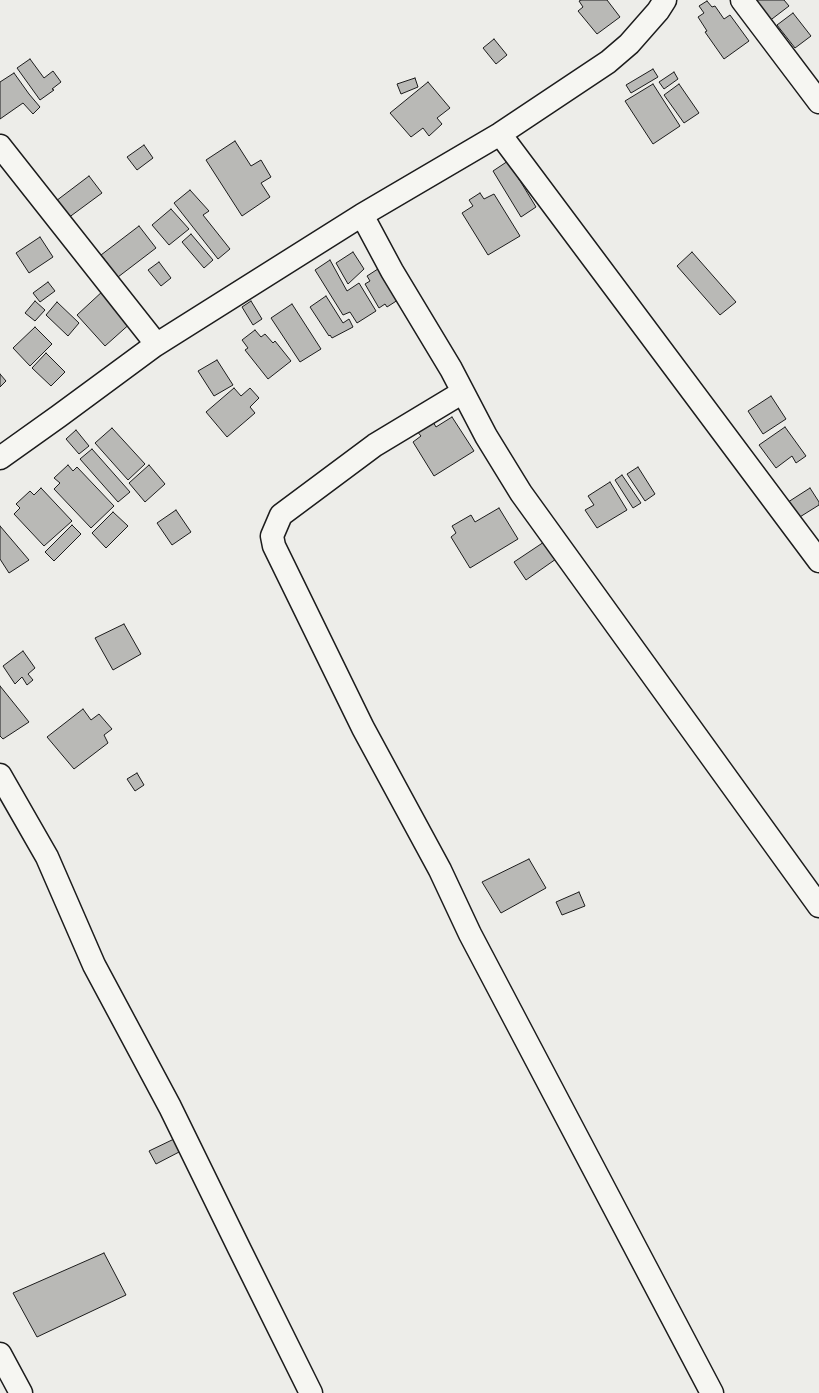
<!DOCTYPE html>
<html>
<head>
<meta charset="utf-8">
<style>
	body { margin:0 }
	canvas { display:block; background:#edede9 }
</style>
</head>
<body>
<canvas width="819" height="1393"></canvas>
<script>
const ctx = document.querySelector('canvas').getContext('2d');
ctx.lineJoin = 'round';
function paint(path, color) {
  ctx.fillStyle = color;
  ctx.fill(path, 'evenodd');
}
function poly(rows) {
  const path = new Path2D();
  for (const r of rows) {
    path.moveTo(r[0], r[1]);
    for (let i = 2; i < r.length; i += 2) path.lineTo(r[i], r[i + 1]);
  }
  return path;
}
function strokePath(path, color, width, dash) {
  ctx.strokeStyle = color;
  ctx.lineWidth = width;
  ctx.lineCap = dash ? 'butt' : 'round';
  ctx.setLineDash(dash || []);
  ctx.stroke(path);
}
const building = poly([
	[581,0,607,0,620,17,597,34,578,11,583,7,579,1,581,0],
	[751,0,784,0,789,6,768,22,751,0],
	[707,1,712,7,715,6,724,19,730,15,749,41,724,59,705,32,707,31,698,17,704,13,699,6,707,1],
	[793,13,811,36,795,48,777,25,793,13],
	[494,39,507,55,496,64,483,48,494,39],
	[30,59,44,78,53,71,61,82,52,89,54,90,40,100,17,68,30,59],
	[653,69,658,77,631,93,626,85,653,69],
	[674,72,678,79,664,89,659,82,674,72],
	[14,73,29,94,40,107,33,114,23,103,0,119,0,82,14,73],
	[415,78,418,87,401,94,397,84,415,78],
	[428,82,450,108,437,118,442,124,429,136,423,128,411,137,390,113,428,82],
	[653,84,680,126,653,144,625,101,653,84],
	[679,84,699,113,684,123,664,95,679,84],
	[235,141,251,166,261,160,271,177,261,183,270,197,242,216,206,160,235,141],
	[144,145,153,158,137,170,127,157,144,145],
	[508,161,536,207,521,217,493,171,508,161],
	[89,176,102,193,64,221,52,204,89,176],
	[190,190,209,211,203,215,230,249,218,259,174,203,190,190],
	[480,193,484,199,494,194,520,236,488,255,462,213,473,206,469,200,480,193],
	[171,209,189,229,169,245,152,225,171,209],
	[139,226,156,248,118,277,101,255,139,226],
	[191,234,213,260,204,268,182,242,191,234],
	[40,237,53,257,29,273,16,253,40,237],
	[353,252,364,269,348,284,336,263,353,252],
	[692,252,736,302,720,315,677,266,692,252],
	[330,260,347,291,359,283,376,311,357,323,350,312,343,315,315,270,330,260],
	[159,262,171,278,161,286,148,270,159,262],
	[381,267,401,298,387,307,385,304,379,308,365,284,370,281,367,276,381,267],
	[48,282,55,291,40,302,33,293,48,282],
	[104,290,133,321,105,346,77,315,104,290],
	[326,296,343,323,349,319,353,327,332,338,330,335,329,336,310,307,326,296],
	[35,301,45,310,35,321,25,313,35,301],
	[251,301,262,319,253,325,242,307,251,301],
	[57,302,79,323,68,336,46,315,57,302],
	[292,304,321,349,300,362,271,318,292,304],
	[35,327,52,344,30,366,13,348,35,327],
	[255,330,261,337,265,334,273,343,275,341,291,361,268,379,245,350,248,348,242,340,255,330],
	[46,353,65,372,51,386,32,368,46,353],
	[217,360,233,385,214,396,198,371,217,360],
	[0,374,6,381,0,387,0,374],
	[234,388,241,396,250,388,259,398,250,407,255,413,227,437,206,412,234,388],
	[771,396,786,419,763,434,748,411,771,396],
	[452,417,474,451,434,476,413,442,421,436,416,430,432,420,436,427,452,417],
	[785,427,806,456,796,463,792,456,776,468,759,445,785,427],
	[112,428,145,464,128,480,95,443,112,428],
	[76,430,89,446,79,454,66,439,76,430],
	[92,449,130,492,118,502,80,459,92,449],
	[68,465,73,471,77,467,114,506,91,528,54,489,60,483,54,478,68,465],
	[149,465,165,484,145,502,129,483,149,465],
	[638,467,655,494,645,501,627,474,638,467],
	[622,475,641,503,633,508,615,480,622,475],
	[610,482,627,510,597,528,585,510,594,505,588,496,610,482],
	[41,488,72,521,44,546,14,514,20,508,16,504,30,491,34,495,41,488],
	[810,488,819,502,819,505,795,520,785,504,810,488],
	[499,508,518,539,470,568,451,537,456,533,452,526,471,515,475,522,499,508],
	[176,510,191,532,172,545,157,523,176,510],
	[113,512,128,526,106,548,92,533,113,512],
	[72,525,81,534,54,561,45,552,72,525],
	[0,526,29,560,9,573,0,559,0,526],
	[544,542,556,559,526,580,514,562,544,542],
	[124,624,141,654,113,670,95,638,124,624],
	[23,651,35,668,28,674,33,680,27,685,22,677,15,684,3,666,23,651],
	[0,686,29,722,3,739,0,736,0,686],
	[83,709,91,720,99,714,112,729,104,735,108,743,74,769,47,737,83,709],
	[137,773,144,785,135,791,127,779,137,773],
	[529,859,546,888,501,913,482,882,529,859],
	[579,892,585,906,562,915,556,902,579,892],
	[174,1139,181,1151,156,1164,149,1151,174,1139],
	[104,1253,126,1295,37,1337,13,1293,104,1253]
]);
paint(building, '#b9b9b6');
strokePath(building, '#1c1c1c', 1);
const minor = poly([
	[742,0,819,102],
	[500,134,819,561],
	[0,146,150,336,154,346],
	[362,215,392,271,451,369,486,436,521,493,819,906],
	[463,392,375,445,281,515,272,536,274,546,363,728,440,870,470,934,712,1393],
	[0,458,59,416,154,346,362,215,500,134,608,62,629,44,658,11,665,0],
	[0,775,47,857,94,965,170,1107,239,1248,311,1393],
	[0,1354,21,1393]
]);
strokePath(minor, '#1c1c1c', 25);
strokePath(minor, '#f6f6f2', 22);
</script>
</body>
</html>
